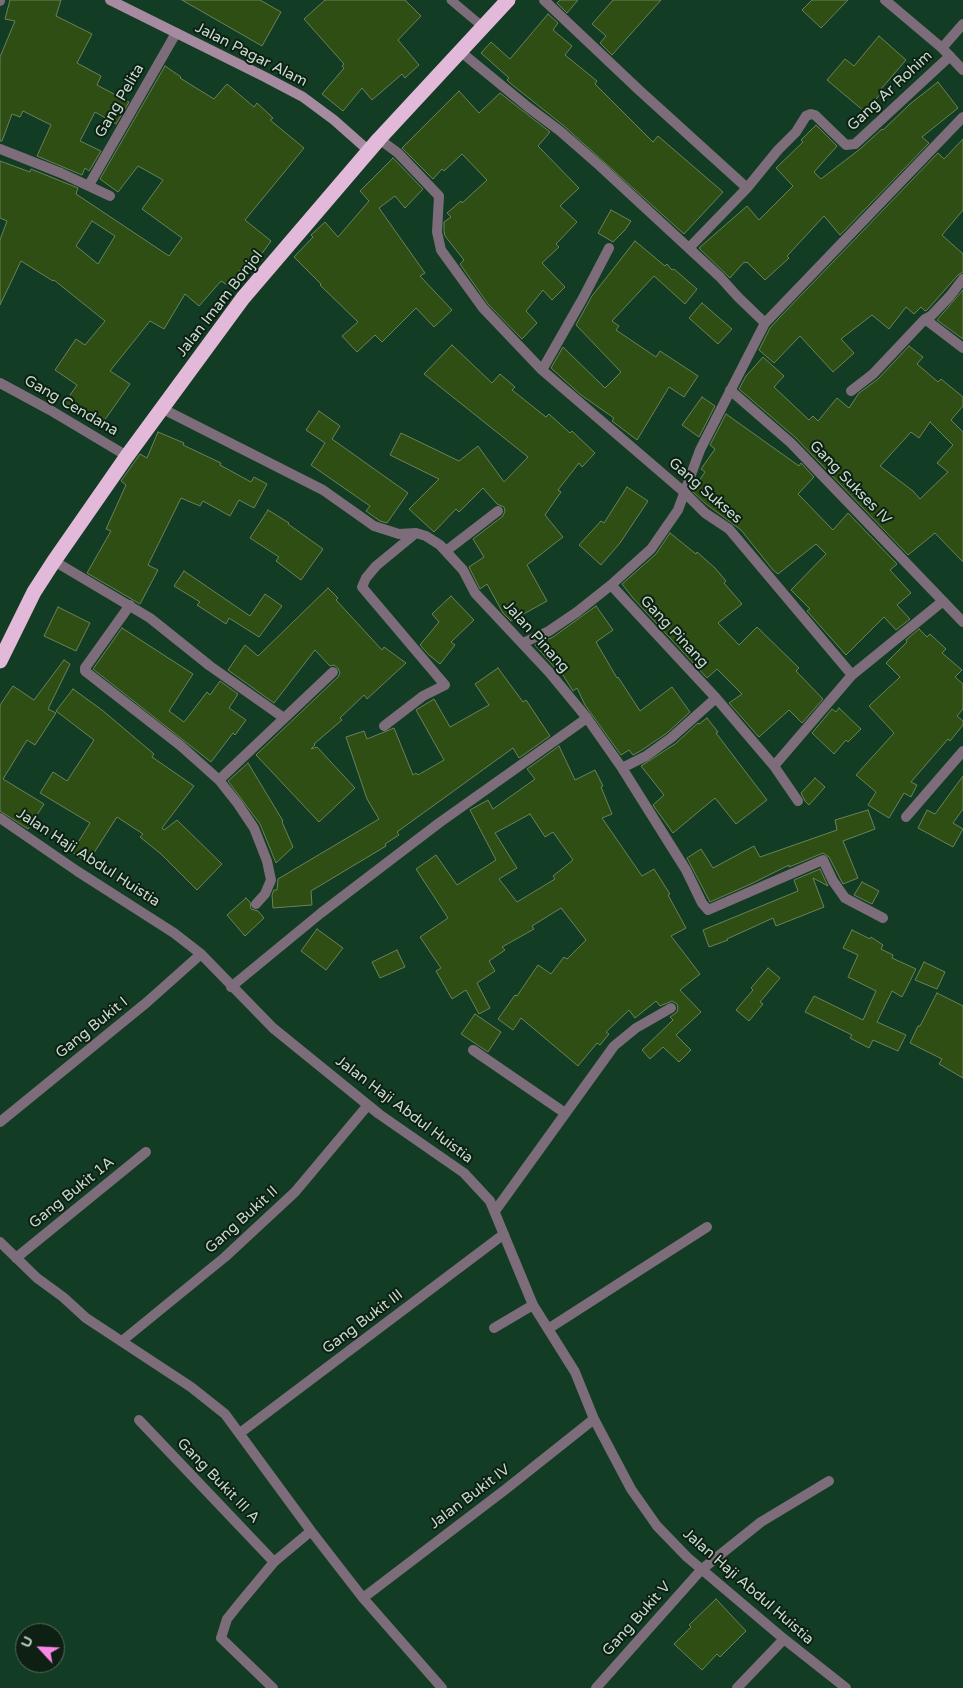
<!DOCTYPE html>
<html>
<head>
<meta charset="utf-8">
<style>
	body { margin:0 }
	#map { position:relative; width:963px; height:1688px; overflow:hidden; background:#123c23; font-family:"Varela Round",sans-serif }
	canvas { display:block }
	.north { position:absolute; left:15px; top:1623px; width:50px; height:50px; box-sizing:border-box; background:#0e1f14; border:1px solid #576a5d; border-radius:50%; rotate:295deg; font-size:14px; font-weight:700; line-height:20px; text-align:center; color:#c5dbcb }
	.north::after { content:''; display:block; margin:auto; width:18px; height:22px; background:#fa87e6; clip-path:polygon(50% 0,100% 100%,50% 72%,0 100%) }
</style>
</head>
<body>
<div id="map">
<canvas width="963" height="1688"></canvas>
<div class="north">U</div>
</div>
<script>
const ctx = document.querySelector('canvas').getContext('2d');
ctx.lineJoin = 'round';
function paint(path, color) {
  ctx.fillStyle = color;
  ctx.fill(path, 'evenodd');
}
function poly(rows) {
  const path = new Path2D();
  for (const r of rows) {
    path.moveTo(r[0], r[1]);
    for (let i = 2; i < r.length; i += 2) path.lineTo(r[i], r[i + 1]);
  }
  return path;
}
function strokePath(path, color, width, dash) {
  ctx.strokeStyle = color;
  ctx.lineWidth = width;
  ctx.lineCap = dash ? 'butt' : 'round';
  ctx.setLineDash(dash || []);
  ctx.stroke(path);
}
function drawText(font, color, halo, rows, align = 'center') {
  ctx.font = font + ' "Varela Round",sans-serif';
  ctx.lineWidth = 4;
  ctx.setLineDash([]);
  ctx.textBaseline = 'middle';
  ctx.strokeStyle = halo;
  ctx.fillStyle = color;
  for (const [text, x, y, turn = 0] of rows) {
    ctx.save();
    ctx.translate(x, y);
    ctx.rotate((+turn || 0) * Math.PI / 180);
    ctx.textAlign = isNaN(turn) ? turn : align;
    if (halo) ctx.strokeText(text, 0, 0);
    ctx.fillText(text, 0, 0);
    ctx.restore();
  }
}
const building = poly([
	[10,0,61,0,56,16,92,34,77,63,101,76,97,85,129,102,116,124,95,112,80,141,101,151,89,171,85,168,82,175,37,156,51,125,23,111,20,117,12,114,2,141,0,141,0,57,15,21,5,19,10,0],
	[182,0,260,0,281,12,262,46,182,0],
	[325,0,405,0,421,16,398,40,419,65,405,78,402,74,372,100,362,88,343,111,322,94,344,68,342,66,344,64,304,19,325,0],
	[560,0,578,0,567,13,557,3,560,0],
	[613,0,661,0,612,55,600,43,606,36,592,24,613,0],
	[812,0,848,0,821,28,802,10,812,0],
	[548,14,558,23,553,30,572,46,565,55,597,81,595,84,653,142,658,136,723,192,684,234,564,126,510,83,507,80,509,78,481,53,491,42,510,59,548,14],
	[879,36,906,60,881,89,883,91,865,112,827,80,845,59,854,66,879,36],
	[165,66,181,77,180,78,214,99,227,84,254,107,257,103,273,118,270,120,304,148,245,220,271,241,250,270,243,266,229,286,221,281,199,306,185,294,164,329,150,321,110,371,130,384,99,428,64,404,77,385,55,370,76,339,85,345,105,321,54,280,53,281,21,261,0,305,0,240,7,221,0,218,0,161,30,172,31,169,78,188,76,194,169,256,182,238,142,209,163,180,138,166,118,192,100,179,165,66],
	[92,221,115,236,98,264,76,246,92,221],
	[938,82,958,108,922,137,929,143,840,235,824,216,787,256,789,258,765,280,747,262,746,263,744,262,730,278,699,248,747,206,759,220,793,186,776,168,803,142,801,140,816,125,837,146,814,172,821,179,860,149,882,129,883,130,910,104,938,82],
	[459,91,479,113,500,93,550,132,538,146,579,188,560,206,577,222,556,244,559,247,542,263,565,287,552,300,543,290,526,311,537,323,522,339,488,304,460,264,464,260,445,236,444,231,444,222,451,217,447,213,461,201,462,203,487,180,462,154,444,171,442,169,433,179,402,148,459,91],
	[963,139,963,210,942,235,963,254,963,272,958,275,927,310,925,311,921,307,914,314,906,307,889,329,872,315,841,339,854,353,833,372,800,336,774,363,759,350,770,328,780,317,938,153,944,159,963,139],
	[393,158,423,189,405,208,395,196,379,208,425,273,420,276,452,310,434,327,416,308,382,342,375,335,357,352,342,336,358,322,320,285,321,284,294,257,313,237,311,235,325,222,338,237,369,201,360,191,393,158],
	[611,210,631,221,625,230,613,242,598,233,611,210],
	[635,241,665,266,667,264,672,270,674,269,697,289,685,304,654,276,612,321,619,326,616,330,656,357,660,351,698,376,684,397,669,387,637,440,612,421,614,418,581,395,551,368,563,347,605,388,621,372,576,325,592,296,635,241],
	[963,290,963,339,937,320,963,290],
	[702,303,732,329,718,344,689,318,702,303],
	[452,345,492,383,500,374,515,387,512,390,546,417,549,414,570,433,572,431,595,453,582,467,579,463,558,490,561,492,545,515,563,537,527,565,547,601,511,621,503,613,487,584,480,589,469,567,484,557,473,539,503,516,505,511,504,507,497,504,483,488,459,512,456,509,434,532,409,509,439,479,390,455,401,433,459,461,478,446,504,482,528,457,424,374,452,345],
	[909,346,923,357,917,364,938,382,941,379,963,397,963,406,951,420,963,432,963,562,935,533,908,555,796,438,739,389,746,376,763,357,784,376,774,387,809,420,813,416,818,421,837,398,849,408,859,393,878,379,909,346],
	[930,422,953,445,937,463,948,472,920,499,913,491,880,466,911,432,919,438,930,422],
	[702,397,715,406,699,437,682,425,702,397],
	[319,411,340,426,332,439,408,493,387,523,380,521,366,511,370,506,311,465,325,443,306,430,319,411],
	[726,414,799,466,801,463,814,477,798,494,833,530,848,513,897,564,890,570,911,593,897,605,910,619,896,630,884,617,846,655,807,611,810,609,791,590,826,554,816,544,778,574,773,570,741,530,706,504,692,491,705,472,701,469,715,449,710,445,726,414],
	[158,432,184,443,183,445,221,463,220,465,251,482,254,477,267,484,254,508,239,500,230,516,203,501,200,506,181,498,148,565,158,570,140,604,87,573,111,531,106,529,126,485,121,481,140,454,147,458,158,432],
	[627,487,648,501,620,543,601,565,579,545,601,521,604,523,627,487],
	[268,510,289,523,288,524,323,549,301,580,276,561,279,557,250,538,268,510],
	[670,533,696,554,697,552,715,568,726,581,724,583,742,604,718,623,739,645,757,627,799,668,796,671,823,699,802,723,789,710,759,737,729,703,742,694,717,669,707,678,633,598,622,584,656,554,670,533],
	[184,571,250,616,265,594,282,606,259,637,229,618,226,624,197,605,200,602,174,586,184,571],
	[328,588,338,598,336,600,382,650,384,647,406,663,367,699,364,695,340,718,342,720,314,744,315,745,311,749,317,747,355,788,319,822,256,755,338,677,340,673,338,668,334,665,330,666,315,650,274,703,228,670,245,645,258,656,328,588],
	[451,596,474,620,451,642,455,645,440,664,429,655,420,645,439,622,432,614,451,596],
	[596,606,613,630,596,642,617,678,618,677,640,711,672,687,690,712,667,733,642,750,633,755,629,750,621,755,585,705,577,688,573,691,558,667,556,669,535,645,553,637,596,606],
	[58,607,90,623,76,651,44,636,58,607],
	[122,628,193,674,169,711,184,722,207,692,210,695,220,681,238,694,229,708,246,720,235,735,233,733,211,762,93,669,122,628],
	[919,629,927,637,930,634,946,649,942,653,962,670,955,677,963,684,963,709,957,716,963,721,963,725,950,741,948,739,911,782,917,785,911,797,904,793,889,818,868,805,876,792,856,775,894,733,869,706,900,677,886,663,907,642,906,640,919,629],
	[64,660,70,664,48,709,56,713,35,745,27,740,3,779,44,804,28,829,0,811,0,705,13,686,34,700,64,660],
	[498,668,523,702,526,700,550,736,519,758,513,748,408,824,397,832,399,835,385,844,386,846,311,891,312,905,273,908,272,895,274,890,277,890,278,879,379,819,367,799,346,737,364,731,367,739,394,728,413,775,416,773,418,775,444,760,416,710,434,699,450,727,489,705,475,684,498,668],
	[73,689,102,710,154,754,152,757,194,786,162,828,164,830,177,820,222,864,197,890,161,854,140,837,143,834,117,817,88,862,72,852,90,823,40,793,53,772,67,781,94,740,56,711,73,689],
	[839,708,861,729,848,742,846,740,834,754,812,733,832,709,836,712,839,708],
	[707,718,718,732,716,733,767,800,736,824,715,798,673,833,653,805,664,795,641,766,675,744,698,723,699,724,707,718],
	[559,746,575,780,595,770,603,786,601,787,612,814,602,818,642,876,654,869,670,894,668,895,686,928,671,936,700,974,680,990,701,1012,676,1035,691,1050,679,1062,663,1047,650,1059,642,1050,673,1020,670,1017,677,1012,678,1008,677,1004,672,1001,660,1006,656,1001,635,1018,629,1010,606,1032,609,1034,600,1045,597,1043,578,1066,521,1018,513,1030,498,1019,515,995,517,996,538,965,551,974,564,957,567,959,586,940,561,908,532,926,534,929,502,947,505,950,489,961,495,971,477,983,490,1008,479,1014,466,990,452,999,436,971,441,968,420,937,448,918,416,869,436,855,457,885,496,860,470,810,488,800,493,809,535,779,527,769,559,746],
	[530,814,545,837,553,832,573,860,553,876,555,879,517,902,499,879,517,868,495,833,530,814],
	[248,763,283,821,282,822,293,847,276,863,260,824,228,781,248,763],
	[963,776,963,809,953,823,963,829,953,847,918,828,927,810,935,814,963,776],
	[815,778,825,787,809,805,805,801,801,793,815,778],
	[868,810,875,829,843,841,858,878,843,884,829,857,823,853,789,867,789,865,753,883,710,902,687,858,701,849,713,868,754,846,760,857,837,830,835,820,868,810],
	[820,869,828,886,813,878,824,907,776,926,773,918,727,939,728,940,709,947,703,930,798,891,794,880,820,869],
	[862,882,879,891,872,904,854,895,862,882],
	[246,898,250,902,251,909,258,911,264,918,245,936,227,915,246,898],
	[317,929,343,948,326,970,301,951,317,929],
	[852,930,870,939,871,937,883,945,881,949,893,955,892,958,916,969,902,997,892,991,877,1022,906,1035,898,1051,873,1040,869,1048,850,1038,852,1035,805,1012,814,996,863,1020,876,991,848,977,858,955,843,948,852,930],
	[397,950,405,967,380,978,372,962,397,950],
	[924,962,945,972,937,989,915,980,924,962],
	[768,968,780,978,760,1002,763,1004,749,1021,736,1010,753,990,751,988,768,968],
	[937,993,963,1006,963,1078,939,1064,942,1059,910,1043,918,1026,920,1026,937,993],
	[475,1014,501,1032,488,1052,461,1034,475,1014],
	[716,1599,746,1631,720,1657,717,1654,702,1670,674,1644,691,1627,689,1625,716,1599]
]);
paint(building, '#2e4e14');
strokePath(building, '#6a825b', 1);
strokePath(poly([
	[451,0,483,27]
]), '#7d6c79', 9);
strokePath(poly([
	[544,0,639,90,747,188],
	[885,0,942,48,963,70],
	[0,1,0,0],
	[942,48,963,24],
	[461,52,528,107,560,131,600,166,720,277,738,297,765,323,700,450,678,510,651,549,611,585,577,612,549,631,523,643],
	[379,139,398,153,439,196,437,232,441,250,483,308,542,370,684,492,705,513,729,529,852,675],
	[0,149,61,173,110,196],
	[89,185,176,33],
	[689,248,747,188,778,150,796,132,806,116,811,114,815,115,846,145,855,144,950,56],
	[963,279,950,296,931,316,925,319,963,348],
	[765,323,963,117],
	[542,370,583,298,609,248],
	[0,383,50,410,127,456],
	[730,390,791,443,963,622],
	[851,391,873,374,925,319],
	[163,409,323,490,374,526,399,534,416,533,426,536,440,545,463,570,475,593,549,672,587,718,622,768,686,870,702,903,708,910,823,860,833,881,845,898,883,918],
	[446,551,498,511],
	[54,561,150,618,210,666,284,718],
	[611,585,716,698,671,738,646,756,622,768],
	[130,605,85,668,85,671,181,746,219,780,238,804,254,828,267,861,271,880,265,894,256,904],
	[716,698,774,766,798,801],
	[384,726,423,696,445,685,362,587,366,578,376,566,416,533],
	[774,766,852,675,943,601],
	[219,780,333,672],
	[906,817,963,751],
	[0,818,77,871,174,933,201,954,273,1028,379,1114,464,1173,490,1201,533,1305,575,1372,594,1419,631,1489,657,1526,687,1557,784,1639,846,1688],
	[231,987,321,913,439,823,587,718],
	[473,1050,565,1113],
	[0,1122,146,1003,201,954],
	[495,1211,614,1046,636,1028,671,1008],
	[0,1242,37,1278,63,1297,86,1318,191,1387,225,1414,311,1531,363,1598,442,1688],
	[16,1258,146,1152],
	[494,1328,533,1305],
	[548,1329,707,1227],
	[122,1341,225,1257,295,1192,368,1105],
	[139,1420,274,1562],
	[240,1433,504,1234],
	[363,1598,506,1489,594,1419],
	[273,1688,221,1638,227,1619,239,1604,274,1562,311,1531],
	[596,1688,701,1570,761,1522,829,1481],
	[737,1688,784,1639]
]), '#7d6c79', 10);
strokePath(poly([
	[110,0,265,77,303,97,334,120,369,151]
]), '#a68ba0', 10);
strokePath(poly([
	[0,661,34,592,54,561,127,456,243,298,379,139,508,0]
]), '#e3b9da', 15);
drawText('15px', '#c5dbcb', '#0e1f14', [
	["Jalan Pagar Alam",251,55,27],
	["Gang Ar Rohim",890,91,-43],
	["Gang Pelita",120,101,-60],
	["Jalan Imam Bonjol",220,304,-52],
	["Gang Cendana",71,406,30],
	["Gang Sukses IV",850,483,46],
	["Gang Sukses",705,491,41],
	["Gang Pinang",674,632,47],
	["Jalan Pinang",536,637,48],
	["Jalan Haji Abdul Huistia",88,858,33],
	["Gang Bukit I",92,1028,-39],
	["Jalan Haji Abdul Huistia",404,1110,37],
	["Gang Bukit 1A",72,1193,-39],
	["Gang Bukit II",242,1220,-42],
	["Gang Bukit III",363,1322,-37],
	["Gang Bukit III A",218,1481,46],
	["Jalan Bukit IV",470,1497,-37],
	["Jalan Haji Abdul Huistia",748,1587,41],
	["Gang Bukit V",637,1619,-48]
]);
</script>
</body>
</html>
